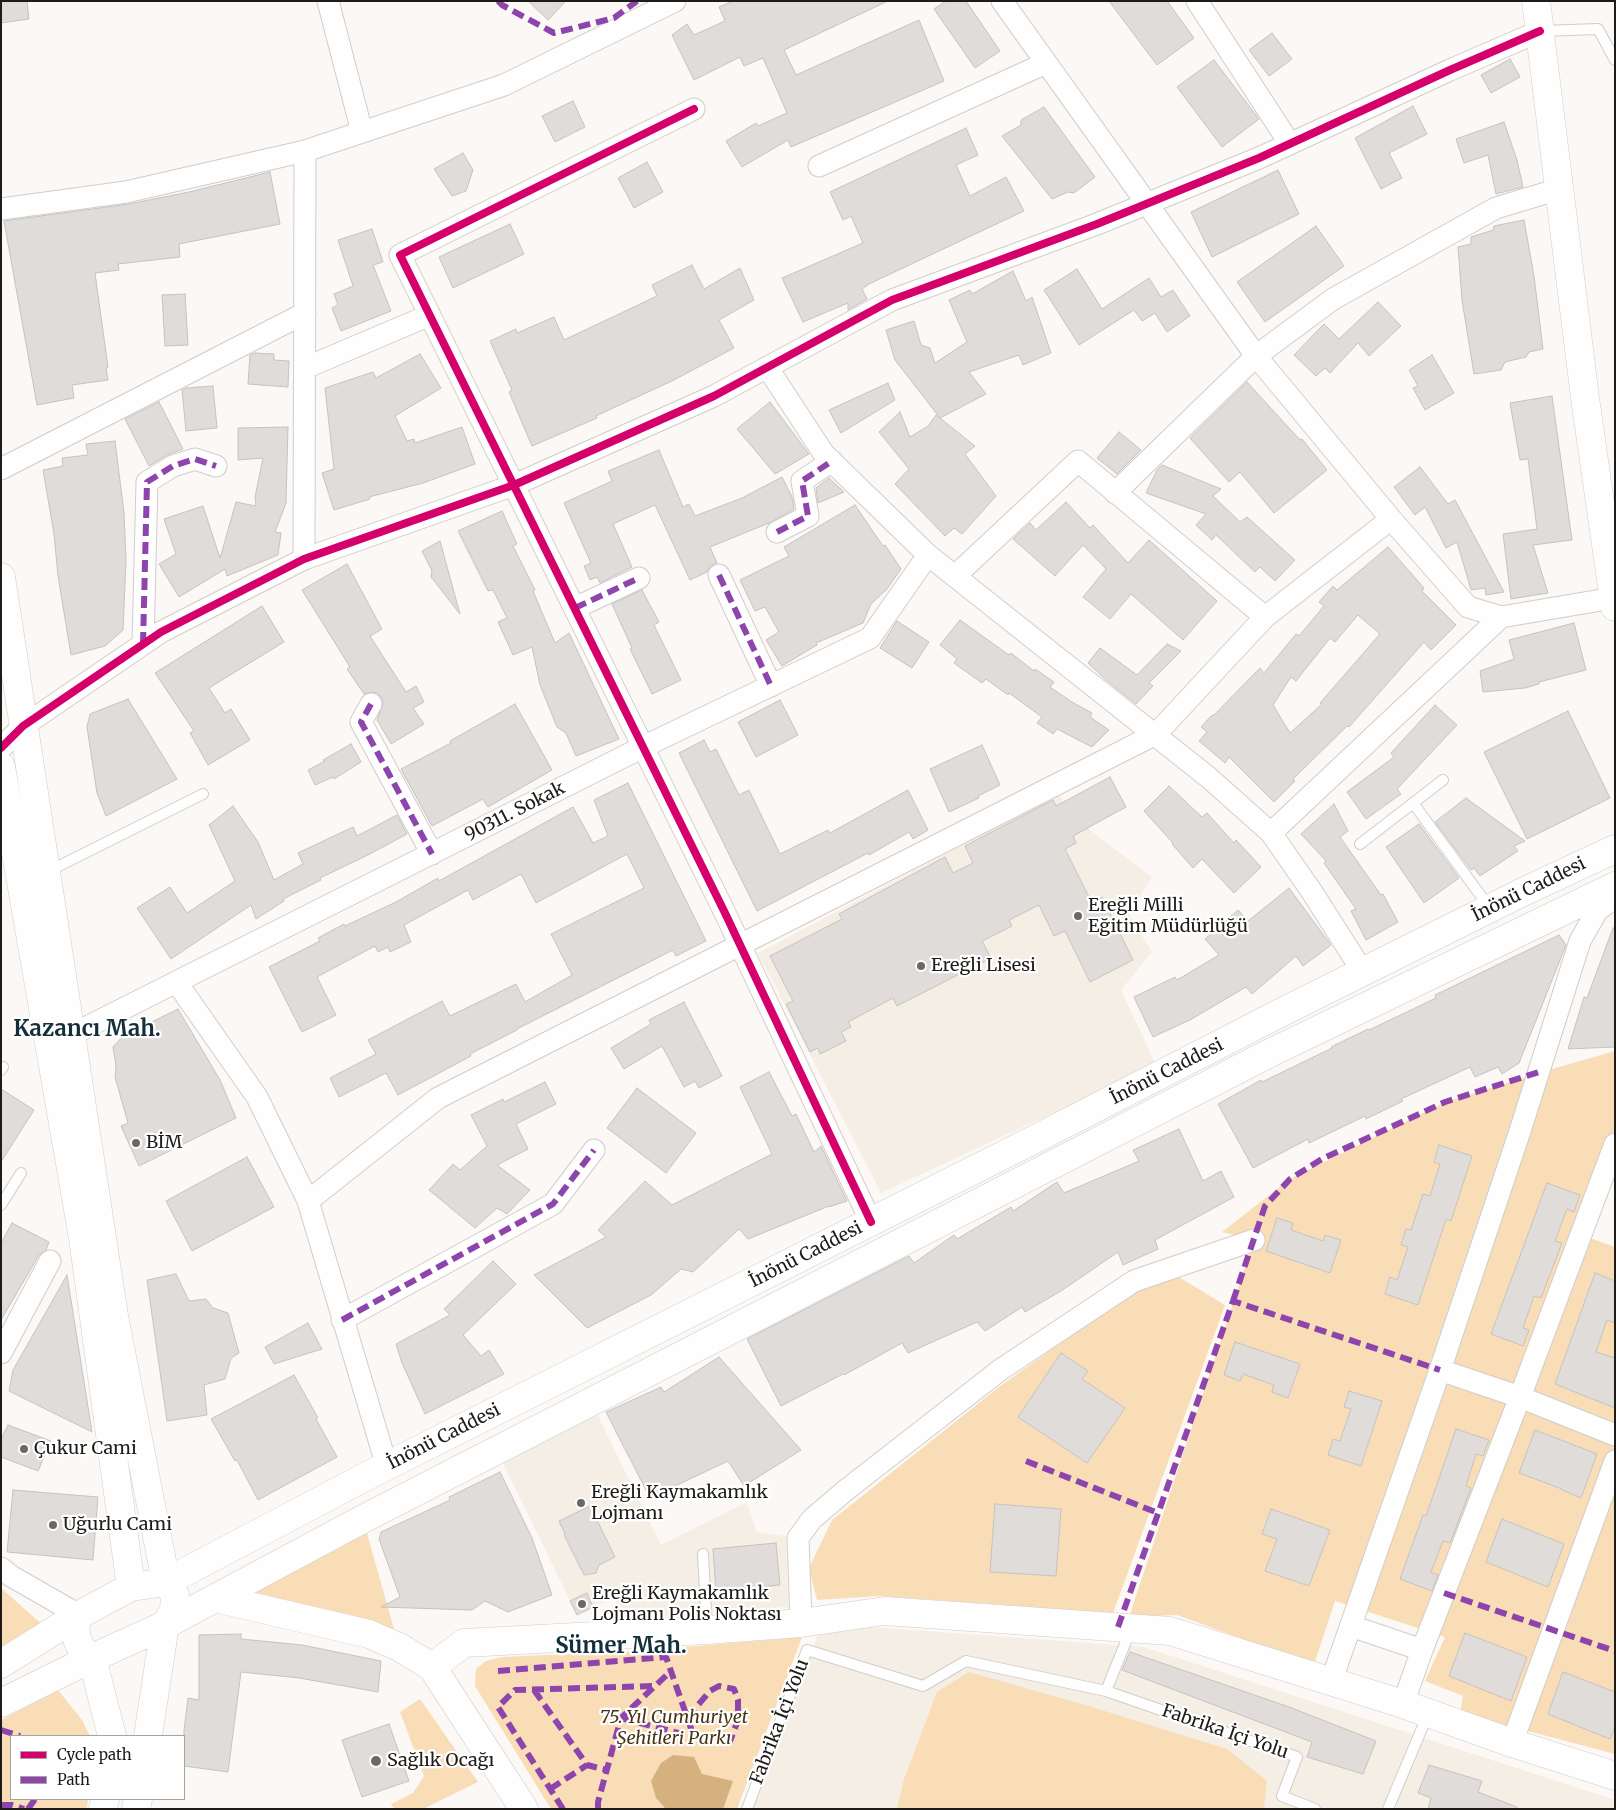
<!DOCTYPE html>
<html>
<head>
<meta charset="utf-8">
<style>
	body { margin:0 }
	#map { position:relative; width:1616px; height:1810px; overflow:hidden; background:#fbf8f5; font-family:Merriweather,serif }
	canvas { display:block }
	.frame { position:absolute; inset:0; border:2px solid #1e1c19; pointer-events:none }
	.legend { position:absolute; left:10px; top:1735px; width:175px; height:65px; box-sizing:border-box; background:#fff; border:1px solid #a5a4a3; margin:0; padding:6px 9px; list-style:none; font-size:15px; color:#1e1c19 }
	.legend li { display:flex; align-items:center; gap:10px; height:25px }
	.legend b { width:25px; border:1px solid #a5a4a3 }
</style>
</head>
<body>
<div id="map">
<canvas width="1616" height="1810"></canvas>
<div class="frame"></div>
<ul class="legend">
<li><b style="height:6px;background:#d6006c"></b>Cycle path</li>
<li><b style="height:6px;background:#8e44ad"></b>Path</li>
</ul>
</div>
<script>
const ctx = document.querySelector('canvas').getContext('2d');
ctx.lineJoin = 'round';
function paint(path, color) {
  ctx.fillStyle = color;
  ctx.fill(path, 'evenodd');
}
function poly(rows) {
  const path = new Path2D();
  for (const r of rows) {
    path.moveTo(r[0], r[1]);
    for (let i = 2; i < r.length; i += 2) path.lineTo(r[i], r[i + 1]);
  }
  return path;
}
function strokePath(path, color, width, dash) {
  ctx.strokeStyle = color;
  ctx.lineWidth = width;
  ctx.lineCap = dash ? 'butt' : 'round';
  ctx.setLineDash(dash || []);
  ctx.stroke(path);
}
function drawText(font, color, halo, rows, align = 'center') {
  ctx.font = font + ' Merriweather,serif';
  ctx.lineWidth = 4.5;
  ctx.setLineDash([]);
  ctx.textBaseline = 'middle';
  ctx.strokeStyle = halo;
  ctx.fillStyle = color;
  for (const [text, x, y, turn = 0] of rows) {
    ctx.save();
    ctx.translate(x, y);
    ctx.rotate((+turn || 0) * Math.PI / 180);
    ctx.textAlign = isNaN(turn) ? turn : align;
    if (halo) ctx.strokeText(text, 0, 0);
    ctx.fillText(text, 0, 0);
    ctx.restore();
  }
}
paint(poly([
	[1059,794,1073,817,1152,877,1129,915,1152,952,1121,990,1156,1065,881,1193,758,953],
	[597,1414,661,1545,747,1502,757,1532,786,1536,788,1607,623,1619,614,1597,577,1615,502,1461],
	[858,1626,1144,1647,1615,1800,1615,1809,752,1809,819,1631]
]), '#f5eee4');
paint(poly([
	[1615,1051,1615,1155,1590,1238,1615,1247,1615,1754,1460,1713,1463,1696,1425,1681,1445,1637,1335,1601,1314,1665,1177,1615,1129,1617,1254,1240,1222,1232,1290,1179,1445,1102,1559,1067],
	[1177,1276,1225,1305,1113,1613,878,1596,817,1600,809,1568,832,1520,999,1387,1135,1290],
	[363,1519,399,1647,215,1598],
	[1,1588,45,1627,1,1650],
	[802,1637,737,1809,551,1809,475,1686,476,1669,486,1661,502,1657,637,1651],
	[969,1672,1092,1707,1227,1749,1267,1781,1264,1809,897,1809,904,1779,937,1692],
	[58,1690,82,1720,90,1736,11,1736,11,1799,88,1799,87,1809,1,1809,1,1720],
	[420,1699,478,1782,423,1809,394,1809,391,1804,413,1793,424,1776,400,1712]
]), '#f9ddb7');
paint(poly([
	[673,1755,694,1757,702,1774,733,1781,723,1809,665,1808,656,1798,651,1781,661,1763]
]), '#d4b17f');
const building = poly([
	[1,1,27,1,29,19,1,23,1,1],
	[528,1,566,1,548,20,528,1],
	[733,1,888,1,784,50,796,75,919,20,944,81,791,147,788,140,742,167,726,141,756,123,758,126,787,113,763,58,744,66,740,57,694,80,672,35,687,24,694,35,725,21,719,7,733,1],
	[946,1,966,1,1000,51,975,68,934,9,946,1],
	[1109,1,1167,1,1194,38,1157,65,1109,1],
	[1272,33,1292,59,1269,76,1249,50,1272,33],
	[1510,59,1520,77,1491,93,1481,75,1510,59],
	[1214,60,1259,119,1222,147,1177,87,1214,60],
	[573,101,585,127,555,142,542,116,573,101],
	[1413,106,1427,134,1389,153,1402,178,1381,189,1355,138,1413,106],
	[1044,107,1095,177,1074,193,1068,192,1052,199,1002,136,1021,125,1021,120,1044,107],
	[1504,122,1517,160,1523,187,1496,194,1488,155,1464,163,1456,139,1504,122],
	[966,128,978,155,956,165,970,196,1006,177,1024,211,869,284,862,289,867,299,848,310,848,303,803,322,782,278,863,243,851,216,843,220,830,192,966,128],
	[463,153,473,170,466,191,452,196,434,169,463,153],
	[647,162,663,192,634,208,618,178,647,162],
	[1278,170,1299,214,1212,257,1191,212,1278,170],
	[270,172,280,224,179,244,180,257,118,264,119,270,95,273,108,367,106,368,108,380,72,385,74,398,37,405,4,221,129,204,189,192,270,172],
	[1524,220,1534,276,1543,349,1529,352,1526,357,1505,362,1501,370,1474,374,1462,300,1458,247,1471,244,1471,237,1493,230,1494,226,1524,220],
	[510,224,524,254,453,288,439,257,510,224],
	[1316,226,1344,266,1265,322,1237,282,1316,226],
	[372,229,383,262,373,265,391,311,341,331,332,308,338,305,334,294,353,286,338,240,372,229],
	[692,265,704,289,740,268,754,300,719,320,734,348,674,380,596,416,597,418,532,446,509,392,512,390,490,341,516,329,517,333,554,317,564,340,657,296,652,285,692,265],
	[1077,269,1102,309,1149,278,1161,297,1173,290,1190,316,1167,332,1155,313,1142,321,1134,310,1079,345,1044,290,1077,269],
	[1013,271,1026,301,1032,297,1051,353,1023,365,1019,355,969,372,986,394,940,418,895,360,886,330,914,321,921,345,930,348,935,363,967,342,949,300,970,290,972,294,1013,271],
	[185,294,188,345,165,346,162,295,185,294],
	[1378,302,1401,326,1369,356,1358,343,1330,373,1325,368,1316,376,1294,355,1324,324,1339,339,1378,302],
	[255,353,274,354,274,360,289,361,288,387,248,384,250,355,255,353],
	[420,354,441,388,395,416,407,441,414,439,415,443,462,427,475,464,423,483,369,497,370,499,334,510,322,473,334,469,325,388,373,372,376,378,420,354],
	[1432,355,1454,393,1425,410,1413,388,1418,386,1409,370,1432,355],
	[1247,382,1300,440,1302,439,1327,470,1274,513,1240,472,1229,482,1190,438,1247,382],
	[888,383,895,400,841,433,829,410,888,383],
	[213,386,217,428,186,431,182,390,186,388,213,386],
	[1552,396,1572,540,1533,545,1548,593,1511,599,1503,534,1537,529,1528,459,1520,460,1510,403,1552,396],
	[159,402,183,449,167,455,149,466,125,419,159,402],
	[770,402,809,454,775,474,737,429,770,402],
	[900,412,910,437,928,426,936,415,975,446,965,454,996,496,962,534,954,528,945,536,895,484,909,469,879,432,900,412],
	[288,427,286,503,275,532,281,533,278,555,227,576,225,569,179,597,159,564,176,554,164,519,203,506,220,558,236,502,256,506,255,497,263,458,238,460,238,428,288,427],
	[1119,432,1141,450,1117,474,1097,458,1119,432],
	[115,441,124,513,126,560,123,630,105,646,71,655,58,576,54,534,43,470,63,466,62,458,88,455,86,444,115,441],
	[659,450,683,507,689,504,695,516,742,498,782,477,792,497,794,509,769,523,710,547,717,563,709,567,707,572,690,580,655,505,613,524,632,567,600,583,597,577,590,580,584,566,591,563,564,503,612,481,608,471,659,450],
	[1162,465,1221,489,1213,496,1240,522,1247,517,1295,560,1275,581,1260,567,1255,572,1216,535,1212,540,1196,525,1206,514,1146,493,1157,470,1162,465],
	[1420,467,1448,504,1455,500,1504,592,1486,595,1485,588,1471,590,1457,542,1446,548,1425,507,1415,515,1394,487,1420,467],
	[829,478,844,492,818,503,816,488,829,478],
	[1066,502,1090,528,1093,525,1128,563,1149,540,1217,601,1183,640,1131,594,1110,619,1083,597,1106,569,1083,545,1055,576,1013,539,1030,523,1036,530,1066,502],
	[855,505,883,546,885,545,901,569,887,589,871,604,863,623,816,643,817,645,782,666,766,640,779,632,765,607,755,611,740,580,789,556,784,547,855,505],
	[502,511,517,544,513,546,535,590,533,591,555,643,569,633,619,739,576,756,566,733,557,727,540,685,532,647,513,655,498,622,507,618,493,590,488,591,458,531,502,511],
	[440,541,460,614,431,577,432,571,422,551,440,541],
	[1388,547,1424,588,1422,591,1456,625,1431,650,1424,642,1349,727,1347,726,1293,779,1295,781,1274,802,1229,757,1225,763,1199,741,1207,732,1201,727,1212,715,1213,716,1260,668,1264,673,1296,634,1299,636,1324,606,1319,602,1333,586,1337,590,1388,547],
	[1358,615,1380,634,1320,703,1322,704,1290,733,1273,705,1291,677,1296,681,1330,638,1335,642,1358,615],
	[347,564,382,629,370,636,406,692,416,686,424,702,413,708,424,724,391,744,377,720,383,704,382,698,377,693,371,692,364,694,347,669,350,667,302,590,347,564],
	[642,590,659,622,654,625,681,680,652,694,630,649,632,648,612,604,642,590],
	[262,606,284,642,209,688,225,713,231,709,250,740,208,765,190,733,194,731,155,673,262,606],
	[960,620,1009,655,1011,653,1034,671,1035,669,1054,682,1050,687,1072,702,1092,713,1090,717,1109,730,1092,747,1057,729,1053,734,1037,723,1042,717,1009,693,1008,695,986,679,982,683,954,663,957,659,940,645,960,620],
	[897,621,929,642,912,668,880,648,897,621],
	[1574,623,1586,670,1539,682,1539,684,1525,688,1483,692,1480,671,1514,659,1509,640,1574,623],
	[1167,644,1181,651,1149,683,1153,686,1136,704,1105,679,1088,663,1100,648,1137,675,1167,644],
	[128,699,177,779,106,816,97,793,87,727,90,714,128,699],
	[780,700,798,735,756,757,738,722,780,700],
	[515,704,552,770,488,807,483,799,432,826,401,769,451,743,450,741,515,704],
	[1435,705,1457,725,1397,789,1401,794,1366,819,1347,792,1394,757,1391,753,1435,705],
	[1568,711,1610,798,1527,839,1484,752,1568,711],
	[704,740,710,752,716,749,739,795,749,790,780,854,828,830,830,833,908,790,928,830,913,839,909,832,869,855,868,853,757,911,679,753,704,740],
	[351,744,361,762,334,779,333,777,315,785,308,770,325,761,323,760,351,744],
	[982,745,1000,785,978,796,979,798,949,812,930,769,982,745],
	[1110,777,1126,807,1073,836,1076,843,1065,849,1092,903,1102,897,1133,960,1090,982,1065,931,1054,936,1039,905,1009,920,1012,926,982,941,991,958,897,1006,893,998,848,1022,851,1027,841,1032,846,1041,820,1054,818,1048,810,1052,786,1004,793,1001,770,956,842,919,839,914,945,857,953,873,973,863,965,846,1053,800,1056,806,1110,777],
	[628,783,706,941,676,956,673,950,517,1029,517,1030,470,1054,471,1056,398,1095,386,1073,339,1097,330,1078,376,1054,368,1040,442,1001,450,1016,516,984,525,1002,572,975,551,934,644,888,627,854,536,903,521,874,473,900,468,890,404,925,411,942,390,952,388,947,378,952,375,946,317,977,336,1015,302,1032,269,967,320,941,318,938,344,924,345,926,396,902,438,878,439,881,573,807,593,843,608,836,594,800,628,783],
	[1169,786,1202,817,1207,813,1234,843,1236,840,1261,867,1234,893,1202,859,1193,868,1172,844,1173,843,1144,811,1169,786],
	[1466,798,1525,841,1514,846,1518,851,1480,876,1474,868,1471,870,1435,822,1466,798],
	[1334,804,1348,831,1340,837,1381,895,1383,894,1398,922,1366,940,1351,911,1356,909,1324,863,1326,861,1301,834,1334,804],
	[233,806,258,842,274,880,303,864,298,853,353,827,357,836,397,815,407,834,368,855,320,878,321,880,283,899,284,901,256,919,251,905,171,959,137,908,170,887,187,913,235,881,209,825,233,806],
	[1419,824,1459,878,1424,903,1386,847,1419,824],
	[1289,888,1331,945,1303,966,1296,956,1252,994,1246,987,1190,1020,1153,1037,1134,997,1175,977,1177,980,1219,955,1205,939,1238,910,1248,921,1289,888],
	[1613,928,1615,928,1615,1047,1568,1049,1584,997,1587,998,1613,928],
	[1559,935,1566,945,1519,1063,1502,1074,1498,1067,1475,1077,1470,1067,1401,1099,1403,1101,1366,1119,1365,1116,1309,1143,1308,1139,1253,1168,1218,1104,1261,1080,1262,1082,1332,1048,1331,1047,1368,1029,1369,1030,1436,998,1435,995,1559,935],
	[684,1002,722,1076,699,1088,695,1081,684,1087,662,1046,624,1069,611,1048,651,1024,649,1020,684,1002],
	[178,1009,220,1080,236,1118,139,1166,121,1126,128,1123,115,1077,116,1066,113,1047,123,1036,178,1009],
	[769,1072,792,1116,796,1114,814,1152,821,1146,847,1201,829,1207,829,1206,748,1239,739,1229,693,1272,681,1269,651,1295,587,1328,534,1275,606,1237,598,1230,645,1181,672,1205,772,1154,740,1087,769,1072],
	[545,1082,556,1104,516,1124,528,1149,497,1165,530,1190,507,1214,497,1208,475,1228,429,1190,453,1164,460,1170,487,1146,471,1115,503,1099,504,1102,545,1082],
	[637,1088,696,1133,666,1173,607,1128,637,1088],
	[1,1089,34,1110,1,1162,1,1089],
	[1179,1129,1203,1181,1221,1171,1234,1197,1155,1240,1158,1249,1123,1265,1118,1252,1061,1291,1025,1312,1022,1307,985,1331,977,1322,908,1353,902,1343,844,1375,843,1374,781,1406,747,1339,909,1256,914,1263,954,1235,957,1239,1011,1207,1013,1211,1057,1182,1064,1193,1139,1161,1133,1150,1179,1129],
	[1439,1145,1472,1156,1451,1221,1446,1219,1418,1305,1385,1294,1390,1277,1397,1280,1408,1247,1401,1245,1406,1229,1411,1230,1423,1194,1430,1196,1440,1164,1434,1162,1439,1145],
	[247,1157,274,1207,192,1251,166,1201,247,1157],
	[1547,1183,1580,1195,1574,1212,1567,1209,1555,1241,1562,1243,1541,1298,1534,1296,1523,1328,1529,1330,1523,1346,1491,1334,1547,1183],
	[1277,1218,1293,1223,1291,1230,1323,1241,1325,1235,1341,1240,1330,1273,1266,1251,1277,1218],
	[12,1223,49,1242,46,1250,39,1255,1,1320,1,1243,12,1223],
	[493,1261,516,1284,463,1335,481,1356,489,1350,504,1374,425,1414,402,1363,396,1344,450,1315,444,1309,493,1261],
	[1595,1273,1615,1281,1615,1323,1607,1320,1596,1352,1615,1358,1615,1408,1555,1384,1595,1273],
	[176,1274,189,1301,206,1299,213,1308,228,1313,239,1353,231,1358,225,1379,204,1385,207,1415,167,1421,147,1280,176,1274],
	[67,1275,92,1432,9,1391,13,1370,67,1275],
	[308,1323,322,1349,274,1364,265,1347,308,1323],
	[1235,1342,1300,1364,1288,1398,1272,1392,1274,1385,1243,1374,1240,1381,1224,1375,1235,1342],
	[1061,1353,1088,1371,1082,1379,1125,1408,1087,1463,1018,1417,1061,1353],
	[719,1357,801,1450,744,1486,728,1461,650,1498,606,1412,661,1387,664,1392,719,1357],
	[294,1375,318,1418,316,1419,337,1457,258,1500,237,1460,235,1461,211,1419,294,1375],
	[1349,1391,1382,1401,1361,1466,1328,1455,1333,1439,1340,1441,1351,1409,1344,1407,1349,1391],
	[8,1425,51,1441,38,1471,1,1457,1,1439,8,1425],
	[1456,1429,1489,1440,1483,1456,1476,1454,1466,1486,1471,1488,1450,1543,1443,1541,1431,1572,1438,1575,1432,1591,1400,1579,1423,1515,1426,1516,1456,1429],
	[1535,1430,1597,1454,1581,1498,1562,1490,1562,1489,1519,1473,1535,1430],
	[500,1472,532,1538,552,1595,508,1612,485,1601,472,1610,381,1607,400,1597,379,1539,381,1532,450,1500,449,1497,500,1472],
	[13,1490,98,1497,93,1560,7,1552,13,1490],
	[995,1504,1061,1509,1056,1576,990,1572,995,1504],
	[590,1506,615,1557,599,1565,596,1573,584,1575,564,1535,565,1534,559,1521,590,1506],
	[1271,1509,1330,1530,1309,1586,1265,1571,1277,1539,1262,1534,1271,1509],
	[1502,1519,1564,1544,1548,1587,1486,1562,1502,1519],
	[776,1543,780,1585,716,1591,713,1549,776,1543],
	[587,1593,593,1607,577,1615,570,1601,587,1593],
	[1465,1633,1527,1657,1511,1701,1449,1676,1465,1633],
	[241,1634,241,1639,302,1645,381,1661,378,1692,299,1678,241,1672,228,1772,184,1766,184,1730,188,1698,199,1700,199,1635,241,1634],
	[1130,1652,1289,1707,1376,1741,1363,1774,1307,1757,1312,1742,1122,1670,1130,1652],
	[1563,1672,1615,1692,1615,1726,1610,1739,1548,1714,1563,1672],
	[389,1724,409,1781,362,1797,342,1740,389,1724],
	[1429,1765,1482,1781,1478,1792,1517,1807,1517,1809,1428,1809,1431,1798,1418,1793,1429,1765]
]);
paint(building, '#dfdcda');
strokePath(building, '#c5c3c0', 1);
const lane = poly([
	[1542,31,1598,29,1615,60],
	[1413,803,1489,907],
	[1360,844,1443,780],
	[49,871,203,794],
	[1,1070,3,1067],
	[1,1205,21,1173],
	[703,1554,707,1629],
	[1106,1691,1297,1757,1282,1796,1315,1809],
	[747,1809,807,1650,923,1686,966,1661,1106,1691,1131,1629],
	[1388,1809,1428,1714]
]);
const street = poly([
	[328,1,362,132],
	[1002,1,1256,356,1391,519,1468,607,1501,617,1613,598],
	[1197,1,1290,144],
	[694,109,400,255,725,913,871,1222],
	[819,166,1046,63],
	[1,209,126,192,305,151,504,85,675,1],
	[767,367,824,454,928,555,1208,777,1271,833,1312,892,1363,972],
	[305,368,430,315],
	[1,469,305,313],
	[1115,493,1256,356,1333,299,1496,208,1559,189],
	[777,532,808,516,802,481,832,461],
	[304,559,305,151],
	[719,575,771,686],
	[955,576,1078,461,1265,617],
	[575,608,639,578],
	[143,644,147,482,173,466,195,459,216,466],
	[371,704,361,722,432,854],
	[1,748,23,726,161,632,304,559,514,485,714,396,892,300,1097,224,1259,158,1450,70,1540,31],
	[1271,833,1501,617],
	[177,983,257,1097,308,1201,387,1467],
	[71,1035,643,747,870,638,928,555],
	[308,1201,438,1098,1156,734,1265,617,1391,519],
	[342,1320,553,1204,594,1150],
	[1,1353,50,1261],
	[1440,1370,1520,1397,1615,1435],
	[1,1568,11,1576,79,1615],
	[801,1623,798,1538,812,1519,846,1490,1000,1370,1134,1281,1254,1240],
	[1351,1626,1422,1650],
	[1331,1682,1440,1370,1520,1131,1580,941,1597,911,1615,897],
	[1403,1704,1422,1650,1520,1397,1615,1144],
	[1512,1743,1615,1461]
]);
const secondary = poly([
	[1536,1,1585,398,1615,607],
	[1,577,114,1316,166,1582,175,1595,174,1610,165,1625,148,1736],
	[1,767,83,1238,131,1587],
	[215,1598,369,1634,399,1647,432,1667,524,1809],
	[79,1615,75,1627,77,1639,82,1650,92,1658,112,1736],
	[1,1664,79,1615,131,1587,166,1582,365,1477,1047,1133,1288,1009,1525,891,1615,849],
	[432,1667,464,1643,707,1630,801,1623,885,1611,1170,1631,1403,1704,1512,1743,1615,1776],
	[1,1703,92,1658,165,1625,363,1519,1268,1054,1615,886],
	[103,1809,105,1799],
	[136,1809,138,1799]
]);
strokePath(lane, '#d0cdca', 12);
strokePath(street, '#d0cdca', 23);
strokePath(secondary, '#d0cdca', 29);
strokePath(lane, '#fefefe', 10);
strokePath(street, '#fefefe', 21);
strokePath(secondary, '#fefefe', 28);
strokePath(poly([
	[498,1,502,5,554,33,614,18,637,1],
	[777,532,808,516,802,481,832,461],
	[719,575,771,686],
	[575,608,639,578],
	[143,644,147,482,173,466,195,459,216,466],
	[371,704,361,722,432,854],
	[1233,1301,1265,1206,1290,1179,1322,1159,1445,1102,1539,1072],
	[342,1320,553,1204,594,1150],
	[1026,1461,1158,1513],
	[1444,1593,1615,1651],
	[1118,1627,1233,1301,1440,1370],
	[498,1671,666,1657,694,1737],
	[534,1690,587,1765,607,1770],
	[621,1718,694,1737],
	[687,1718,710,1691,719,1686,734,1689,738,1700,738,1720,729,1744],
	[1,1730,20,1736],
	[550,1789,587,1765],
	[1,1805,12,1805,24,1809],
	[28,1809,35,1799],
	[563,1809,498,1707,515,1690,653,1686],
	[598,1809,598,1802,621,1718,671,1671]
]), '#8e44ad', 6, [12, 6]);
strokePath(poly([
	[694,109,400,255,725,913,871,1222],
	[1,748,23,726,161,632,304,559,514,485,714,396,892,300,1097,224,1259,158,1450,70,1540,31]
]), '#d6006c', 8);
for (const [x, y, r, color] of [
	[1078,916,5,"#6b6966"],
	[921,966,5,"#6b6966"],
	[136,1143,5,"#6b6966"],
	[24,1449,5,"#6b6966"],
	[581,1503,5,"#6b6966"],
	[53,1525,5,"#6b6966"],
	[582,1604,5,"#6b6966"],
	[376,1761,6,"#6b6966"]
]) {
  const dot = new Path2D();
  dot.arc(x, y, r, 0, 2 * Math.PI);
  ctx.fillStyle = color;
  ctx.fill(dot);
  strokePath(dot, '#fff', 2);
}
drawText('18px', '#1e1c19', '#fff', [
	["90311. Sokak",515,812,-27],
	["İnönü Caddesi",1529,890,-26],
	["İnönü Caddesi",1167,1072,-27],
	["İnönü Caddesi",806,1255,-27],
	["İnönü Caddesi",444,1437,-27],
	["Fabrika İçi Yolu",780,1722,-69],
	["Fabrika İçi Yolu",1225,1732,19]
]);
drawText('18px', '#1e1c19', '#fff', [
	["Ereğli Milli",1088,906],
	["Eğitim Müdürlüğü",1088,927],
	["Ereğli Lisesi",931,966],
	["BİM",146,1143],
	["Çukur Cami",34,1449],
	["Ereğli Kaymakamlık",591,1493],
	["Lojmanı",591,1514],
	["Uğurlu Cami",63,1525],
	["Ereğli Kaymakamlık",592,1594],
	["Lojmanı Polis Noktası",592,1615],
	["Sağlık Ocağı",387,1761]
], 'left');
drawText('italic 18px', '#483314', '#fff', [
	["75. Yıl Cumhuriyet",674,1718],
	["Şehitleri Parkı",674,1739]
]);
drawText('bold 22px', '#132f3b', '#fff', [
	["Kazancı Mah.",87,1030],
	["Sümer Mah.",621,1647]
]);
</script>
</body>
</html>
